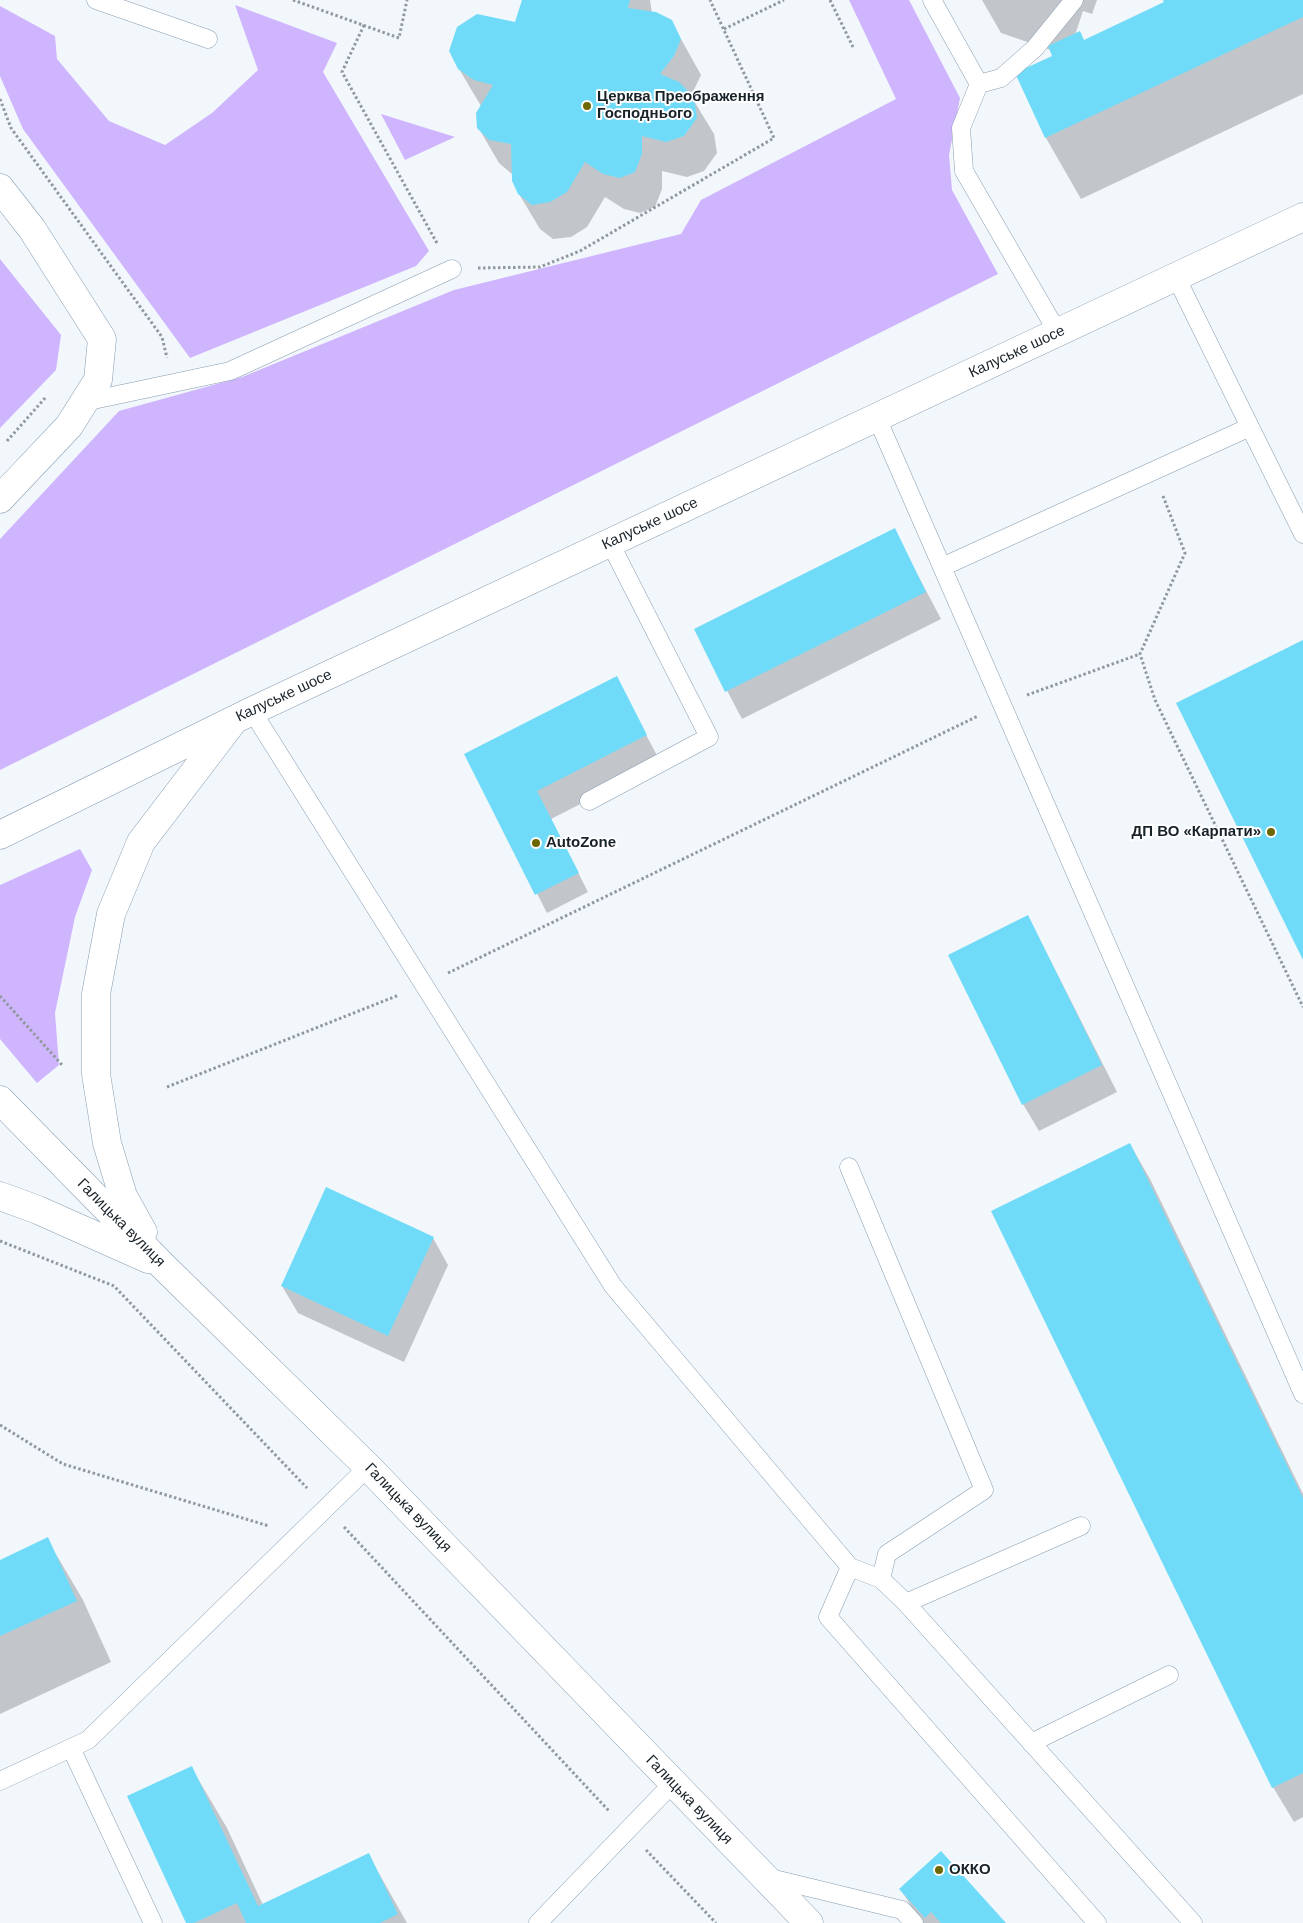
<!DOCTYPE html>
<html>
<head>
<meta charset="utf-8">
<style>
	body { margin:0 }
	canvas { display:block; background:#f2f7fc }
</style>
</head>
<body>
<canvas width="1303" height="1923"></canvas>
<script>
const ctx = document.querySelector('canvas').getContext('2d');
ctx.lineJoin = 'round';
function paint(path, color) {
  ctx.fillStyle = color;
  ctx.fill(path, 'evenodd');
}
function poly(rows) {
  const path = new Path2D();
  for (const r of rows) {
    path.moveTo(r[0], r[1]);
    for (let i = 2; i < r.length; i += 2) path.lineTo(r[i], r[i + 1]);
  }
  return path;
}
function strokePath(path, color, width, dash) {
  ctx.strokeStyle = color;
  ctx.lineWidth = width;
  ctx.lineCap = dash ? 'butt' : 'round';
  ctx.setLineDash(dash || []);
  ctx.stroke(path);
}
function drawText(font, color, halo, rows, align = 'center') {
  ctx.font = font + ' Helvetica,sans-serif';
  ctx.lineWidth = 4;
  ctx.setLineDash([]);
  ctx.textBaseline = 'middle';
  ctx.strokeStyle = halo;
  ctx.fillStyle = color;
  for (const [text, x, y, turn = 0] of rows) {
    ctx.save();
    ctx.translate(x, y);
    ctx.rotate((+turn || 0) * Math.PI / 180);
    ctx.textAlign = isNaN(turn) ? turn : align;
    if (halo) ctx.strokeText(text, 0, 0);
    ctx.fillText(text, 0, 0);
    ctx.restore();
  }
}
paint(poly([
	[849,0,909,0,960,98,949,155,952,190,998,274,0,770,0,539,119,411,242,377,454,290,681,234,701,200,896,99],
	[235,5,337,43,323,72,429,251,416,266,190,358,23,129,0,76,0,6,55,36,57,59,109,121,165,145,212,113,258,70],
	[381,114,455,137,405,160],
	[0,259,61,335,56,370,0,428],
	[80,849,92,870,75,917,55,1013,59,1065,37,1083,0,1039,0,885]
]), '#cfb5fe');
paint(poly([
	[524,0,650,0,652,13,671,21,701,75,691,96,714,134,717,153,704,171,687,177,662,171,662,189,655,207,640,213,624,209,605,197,587,227,571,237,553,239,540,229,519,194,513,175,499,163,478,127,481,106,459,69,516,24],
	[982,0,1097,0,1092,14,1083,11,1075,35,1084,41,1166,3,1164,0,1303,0,1303,94,1081,199,1046,138,1017,74,1054,57,1051,50,1001,33],
	[894,530,941,619,742,719,695,630],
	[616,678,661,763,551,819,588,892,547,913,466,755],
	[1028,916,1117,1092,1039,1131,1023,1104],
	[1130,1144,1150,1179,1303,1494,1303,1817,1294,1822,1273,1787],
	[433,1238,448,1265,404,1362,298,1313,282,1286],
	[47,1539,83,1600,111,1662,0,1714,0,1561],
	[191,1767,227,1828,263,1905,368,1854,407,1923,187,1923],
	[901,1890,1004,1923,922,1923]
]), '#0003');
paint(poly([
	[522,0,630,0,628,8,656,12,672,20,681,39,674,56,660,74,679,82,694,97,697,118,684,136,666,142,642,136,642,154,635,172,620,178,603,174,585,162,567,192,550,202,532,205,518,194,512,181,511,144,489,140,477,128,476,113,493,85,474,80,458,69,449,51,457,27,477,14,515,22],
	[1163,0,1303,0,1303,17,1045,138,1015,73,1052,56,1048,46,1080,31,1084,40,1164,2],
	[895,528,926,592,725,692,694,629],
	[1303,640,1303,960,1176,703],
	[617,676,647,735,537,791,579,873,535,895,464,754],
	[1028,915,1102,1065,1022,1105,948,955],
	[1130,1143,1303,1498,1303,1773,1272,1788,991,1211],
	[326,1187,434,1237,388,1336,281,1286],
	[48,1537,77,1601,0,1636,0,1560],
	[192,1766,258,1906,369,1853,398,1914,380,1923,246,1923,237,1903,194,1923,186,1923,127,1796],
	[941,1851,1006,1923,941,1923,931,1912,925,1918,899,1889]
]), '#70dbf8');
const service = poly([
	[96,0,208,39],
	[932,0,979,84,961,128,964,171,1058,333],
	[979,84,1001,78,1035,48,1074,0],
	[1176,277,1250,427],
	[84,402,230,371,452,269],
	[877,418,942,567],
	[1303,534,1250,427,942,567,1303,1394],
	[252,711,613,1286,850,1567,828,1617,1097,1923],
	[589,801,709,737,610,543],
	[849,1167,984,1490,887,1554,881,1579,906,1603,1193,1923],
	[850,1567,881,1579],
	[906,1603,1081,1526],
	[1031,1743,1169,1675],
	[71,1748,153,1923],
	[0,1781,88,1740,368,1467],
	[766,1877,902,1910,914,1923],
	[538,1923,672,1784]
]);
const minor = poly([
	[0,188,32,229,102,339,98,380,69,426,0,499]
]);
const primary = poly([
	[0,835,252,711,1303,217],
	[0,1100,163,1266,368,1467,809,1923],
	[0,1196,38,1210,148,1259],
	[143,1232,123,1196,107,1143,96,1074,96,994,111,914,141,842,231,724]
]);
strokePath(service, '#869db1', 19);
strokePath(minor, '#869db1', 29);
strokePath(primary, '#869db1', 29);
strokePath(poly([
	[293,0,399,38,407,0],
	[830,0,853,47],
	[364,25,342,72,438,245],
	[724,29,784,0],
	[0,99,11,128,162,337,167,358],
	[478,268,540,267,580,251,774,138,710,0],
	[7,441,46,397],
	[1163,496,1185,553,1140,654,1155,700,1303,1007],
	[1027,695,1140,654],
	[448,973,978,716],
	[0,996,63,1066],
	[167,1087,399,995],
	[0,1241,114,1286,307,1488],
	[0,1425,63,1464,269,1526],
	[344,1527,609,1811],
	[646,1850,716,1923]
]), '#91989e', 3, [2.5, 2.5]);
strokePath(service, '#fff', 18);
strokePath(minor, '#fff', 28);
strokePath(primary, '#fff', 28);
for (const [x, y, r, color] of [
	[587,106,5,"#6c6700"],
	[1271,832,5,"#6c6700"],
	[536,843,5,"#6c6700"],
	[939,1870,5,"#6c6700"]
]) {
  const dot = new Path2D();
  dot.arc(x, y, r, 0, 2 * Math.PI);
  ctx.fillStyle = color;
  ctx.fill(dot);
  strokePath(dot, '#fff', 2);
}
drawText('bold 15px', '#182229', '#fff', [
	["Церква Преображення",597,97],
	["Господнього",597,114],
	["ДП ВО «Карпати»",1261,832,"right"],
	["AutoZone",546,843],
	["ОККО",949,1870]
], 'left');
drawText('15px', '#182229', '#fff', [
	["Калуське шосе",1017,352,-25],
	["Калуське шосе",650,524,-25],
	["Калуське шосе",284,696,-25],
	["Галицька вулиця",121,1223,45],
	["Галицька вулиця",408,1508,46],
	["Галицька вулиця",689,1800,46]
]);
</script>
</body>
</html>
